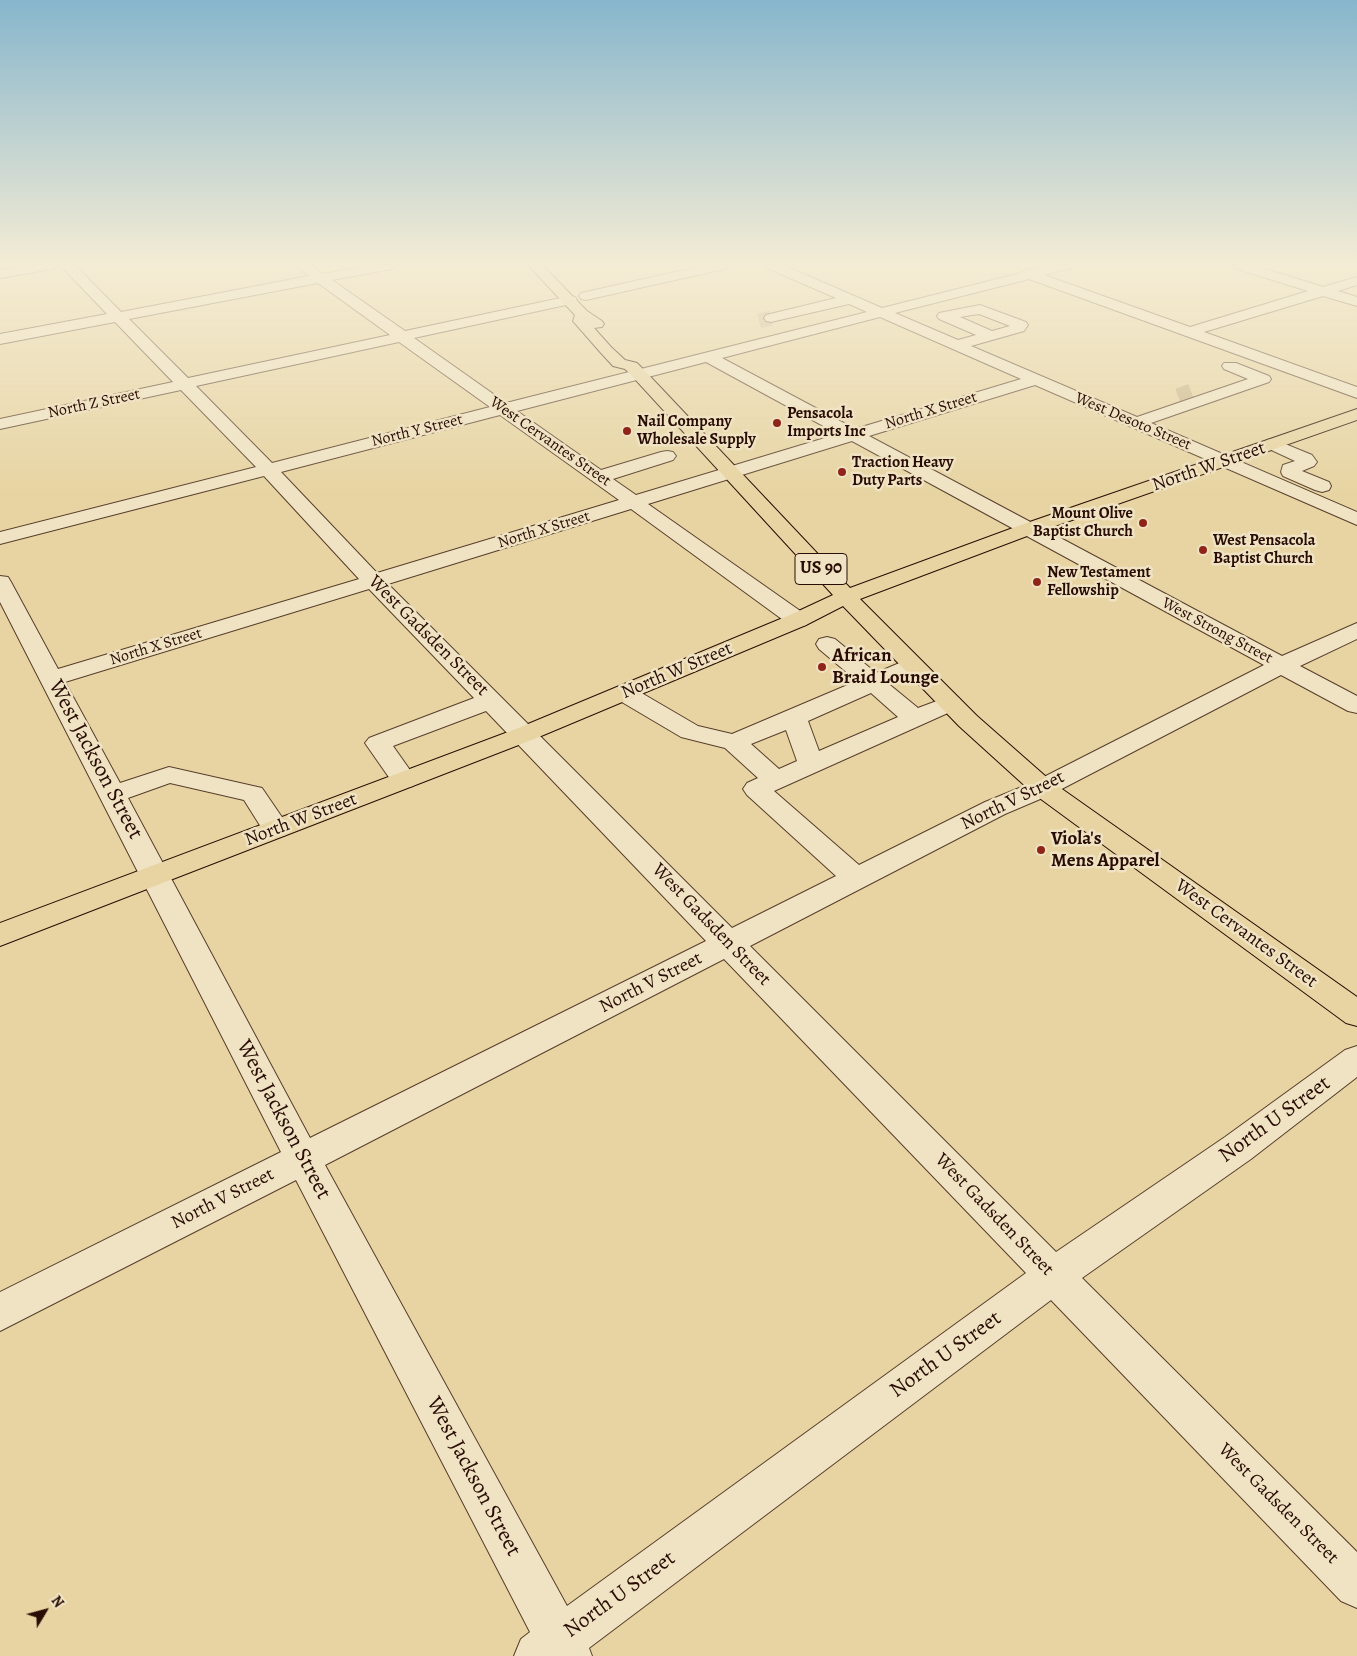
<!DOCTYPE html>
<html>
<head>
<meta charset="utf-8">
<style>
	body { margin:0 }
	#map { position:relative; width:1357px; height:1656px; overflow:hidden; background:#e7d4a2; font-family:Alegreya,serif }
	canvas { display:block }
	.north { position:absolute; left:20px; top:1586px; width:50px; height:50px; -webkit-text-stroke:4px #efe3c3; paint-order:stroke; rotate:53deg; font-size:14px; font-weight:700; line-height:20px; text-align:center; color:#290c03 }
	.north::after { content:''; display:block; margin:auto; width:18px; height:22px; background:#290c03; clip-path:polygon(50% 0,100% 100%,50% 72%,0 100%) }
</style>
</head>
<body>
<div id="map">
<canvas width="1357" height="1656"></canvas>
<div class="north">N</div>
</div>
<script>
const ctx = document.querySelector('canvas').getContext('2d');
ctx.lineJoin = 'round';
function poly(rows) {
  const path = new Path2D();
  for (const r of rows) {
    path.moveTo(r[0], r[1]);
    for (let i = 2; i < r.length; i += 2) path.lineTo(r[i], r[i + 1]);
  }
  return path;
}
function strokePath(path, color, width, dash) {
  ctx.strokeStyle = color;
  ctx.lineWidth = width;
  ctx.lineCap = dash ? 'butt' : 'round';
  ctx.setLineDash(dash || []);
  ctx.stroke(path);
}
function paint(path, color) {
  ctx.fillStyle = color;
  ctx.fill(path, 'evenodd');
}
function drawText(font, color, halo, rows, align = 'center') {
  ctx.font = font + ' Alegreya,serif';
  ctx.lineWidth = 5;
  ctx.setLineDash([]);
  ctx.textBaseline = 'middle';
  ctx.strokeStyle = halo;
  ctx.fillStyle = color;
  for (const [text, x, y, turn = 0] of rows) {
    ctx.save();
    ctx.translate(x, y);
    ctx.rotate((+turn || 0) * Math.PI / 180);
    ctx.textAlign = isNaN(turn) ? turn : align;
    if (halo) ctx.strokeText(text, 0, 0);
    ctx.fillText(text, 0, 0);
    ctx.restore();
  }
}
strokePath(poly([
	[759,321,771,318],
	[1178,396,1191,391]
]), '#cab68a', 15, [15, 8]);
const minor = poly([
	[29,265,59,265,52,269,0,278,0,270,29,265],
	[60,265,75,265,121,312,309,276,295,265,311,265,323,274,371,265,399,265,392,269,332,280,405,331,570,296,575,297,577,300,575,303,414,338,506,403,867,312,849,304,771,322,766,321,764,318,766,315,836,298,767,268,765,265,783,265,882,308,1021,273,1027,269,1031,270,1050,265,1073,265,1071,268,1044,275,1190,327,1308,291,1234,268,1232,265,1253,265,1323,287,1357,277,1357,285,1338,291,1357,297,1357,306,1323,296,1204,332,1357,387,1357,398,1029,279,895,313,958,340,976,335,939,319,937,316,939,313,980,305,1026,322,1028,325,1024,331,971,346,1137,417,1248,379,1224,369,1222,366,1224,363,1236,363,1269,376,1271,379,1269,382,1151,423,1357,512,1357,525,1035,385,869,436,1282,656,1357,623,1357,639,1300,666,1357,696,1357,713,1348,711,1281,675,1052,794,1005,814,750,946,1056,1252,1225,1137,1345,1050,1357,1046,1357,1077,1251,1159,1082,1278,1357,1552,1357,1608,1341,1601,1051,1300,589,1648,592,1656,514,1656,521,1639,530,1632,296,1180,0,1331,0,1292,281,1152,0,602,0,576,8,577,11,582,58,669,359,579,264,476,0,544,0,532,256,467,181,390,0,429,0,419,173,382,115,322,0,344,0,334,107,314,60,265],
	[318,283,390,335,188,378,129,319,318,283],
	[979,314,1010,326,992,331,960,317,979,314],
	[880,317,1021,379,855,429,722,358,880,317],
	[399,342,490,407,272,463,196,386,399,342],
	[706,362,838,434,636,495,613,479,673,460,676,456,673,452,667,451,661,452,601,470,517,411,706,362],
	[500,415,619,500,377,573,281,472,500,415],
	[852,441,1264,665,1034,782,985,802,859,865,774,791,959,708,962,703,959,698,950,696,918,708,890,685,920,671,924,666,920,661,912,659,904,661,876,673,835,639,827,637,819,639,816,644,819,649,857,681,732,734,698,726,633,688,624,686,615,688,612,693,615,698,681,737,725,748,758,778,747,783,743,789,747,795,836,876,732,928,388,584,631,509,790,625,798,627,806,625,809,620,806,615,648,504,852,441],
	[369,589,474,698,369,738,365,743,395,786,404,788,413,786,417,780,393,746,486,711,706,941,310,1138,128,798,170,783,244,800,266,835,276,838,286,835,290,829,262,788,169,767,120,783,65,682,369,589],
	[871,693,898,717,819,751,808,721,871,693],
	[786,730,797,761,779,769,751,744,786,730],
	[724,959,1026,1273,567,1606,325,1165,724,959],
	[706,265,731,265,724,269,586,300,581,299,579,296,581,293,586,292,706,265],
	[1273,439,1312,455,1317,462,1314,466,1302,471,1329,482,1331,486,1329,490,1322,492,1315,490,1283,476,1281,472,1283,465,1295,461,1267,448,1264,444,1267,440,1273,439]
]);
const major = poly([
	[528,265,542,265,587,311,602,321,604,324,602,327,594,328,611,347,625,360,637,363,645,371,850,588,1021,525,1357,409,1357,420,1035,533,860,599,977,716,1052,782,1357,997,1357,1026,1346,1023,1034,794,959,726,843,606,806,625,534,739,0,946,0,923,516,729,790,615,833,595,633,377,625,369,613,366,601,353,573,321,575,315,528,265]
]);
strokePath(minor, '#583e2b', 2);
strokePath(major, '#290c03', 2);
paint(minor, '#efe3c3');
paint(major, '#e7d4a2');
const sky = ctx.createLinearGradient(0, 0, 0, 497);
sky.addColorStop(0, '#87b6cc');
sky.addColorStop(0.53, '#f4ecd5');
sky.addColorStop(1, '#f4ecd500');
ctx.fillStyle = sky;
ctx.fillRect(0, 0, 1357, 497);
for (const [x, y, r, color] of [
	[777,423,5,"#8f2418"],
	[627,431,5,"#8f2418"],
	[842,472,5,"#8f2418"],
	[1143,523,5,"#8f2418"],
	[1203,550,5,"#8f2418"],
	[1037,582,5,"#8f2418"],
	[822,667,5,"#8f2418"],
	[1041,850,5,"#8f2418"]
]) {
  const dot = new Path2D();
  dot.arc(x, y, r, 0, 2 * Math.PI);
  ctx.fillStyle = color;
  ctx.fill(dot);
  strokePath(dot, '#efe3c3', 2);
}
drawText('16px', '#290c03', '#efe3c3', [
	["North Z Street",94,404,-12],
	["North X Street",931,411,-17],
	["West Desoto Street",1133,422,23],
	["North Y Street",417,431,-14],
	["West Cervantes Street",550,442,35],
	["North X Street",544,530,-17],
	["West Strong Street",1217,631,28],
	["North X Street",156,647,-17]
]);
drawText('bold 16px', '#290c03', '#efe3c3', [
	["Pensacola",787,414],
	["Imports Inc",787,432],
	["Nail Company",637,422],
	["Wholesale Supply",637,440],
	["Traction Heavy",852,463],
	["Duty Parts",852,481],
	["Mount Olive",1133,514,"right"],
	["Baptist Church",1133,532,"right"],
	["West Pensacola",1213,541],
	["Baptist Church",1213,559],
	["New Testament",1047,573],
	["Fellowship",1047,591]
], 'left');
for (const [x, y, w] of [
	[821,569,52]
]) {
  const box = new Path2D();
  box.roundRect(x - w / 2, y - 15.5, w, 31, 4);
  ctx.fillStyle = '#efe3c3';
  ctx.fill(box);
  strokePath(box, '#290c03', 1);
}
drawText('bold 18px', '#290c03', null, [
	["US 90",821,569]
]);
drawText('19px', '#290c03', '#efe3c3', [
	["North W Street",1209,467,-19],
	["West Gadsden Street",428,636,45],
	["North W Street",677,671,-23],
	["North V Street",1013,801,-26],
	["North W Street",301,820,-21],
	["West Gadsden Street",711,925,46],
	["West Cervantes Street",1246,934,36],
	["North V Street",651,983,-27],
	["North V Street",223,1199,-27],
	["West Gadsden Street",994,1215,46],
	["West Gadsden Street",1278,1504,45]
]);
drawText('bold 19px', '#290c03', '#efe3c3', [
	["African",832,656],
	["Braid Lounge",832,678],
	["Viola's",1051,839],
	["Mens Apparel",1051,861]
], 'left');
drawText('22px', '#290c03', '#efe3c3', [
	["West Jackson Street",95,760,62],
	["West Jackson Street",283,1120,62],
	["North U Street",1275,1120,-36],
	["North U Street",946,1355,-36],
	["West Jackson Street",473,1477,62],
	["North U Street",620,1595,-36]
]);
</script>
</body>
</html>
